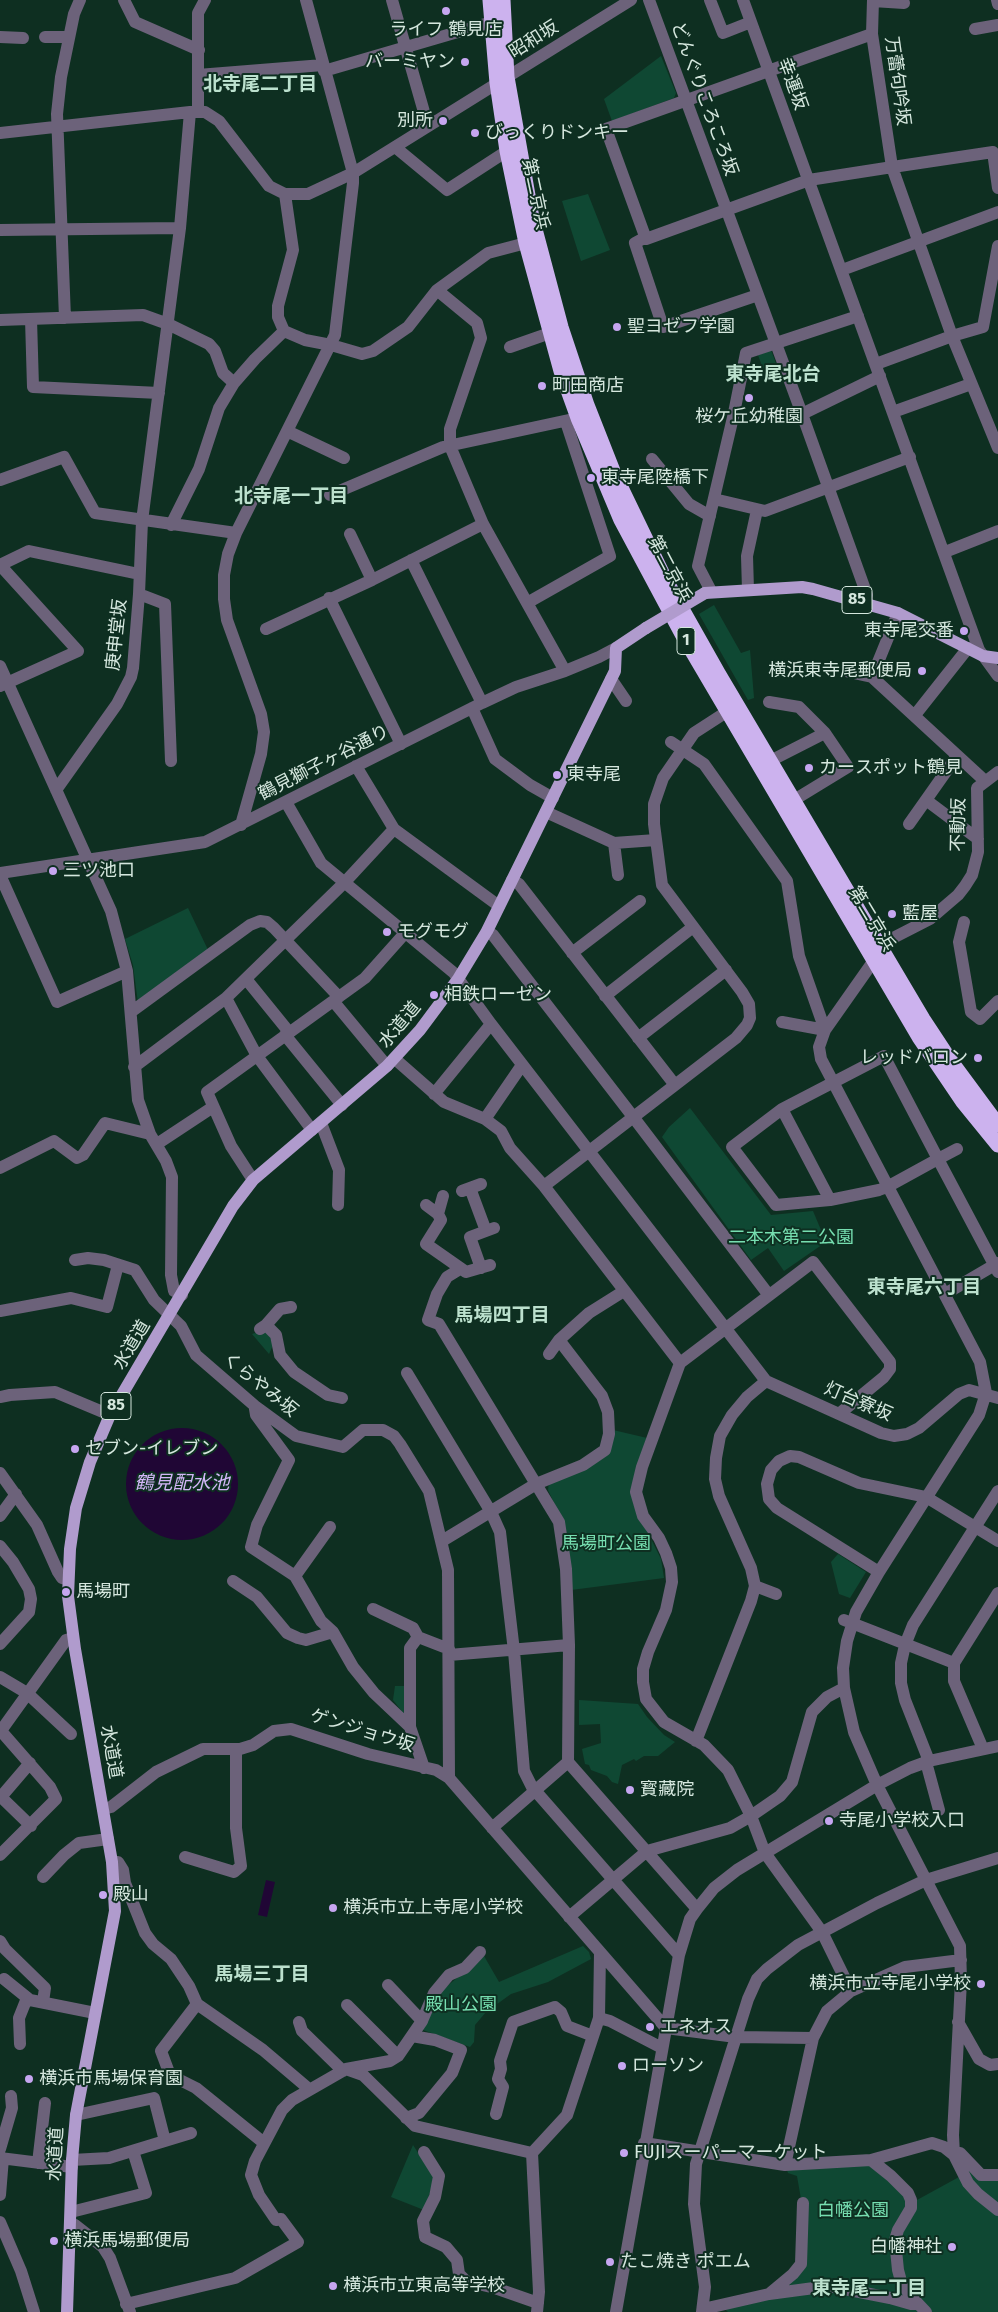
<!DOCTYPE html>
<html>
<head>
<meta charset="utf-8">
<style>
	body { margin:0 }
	canvas { display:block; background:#0e2f21 }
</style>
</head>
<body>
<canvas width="998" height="2312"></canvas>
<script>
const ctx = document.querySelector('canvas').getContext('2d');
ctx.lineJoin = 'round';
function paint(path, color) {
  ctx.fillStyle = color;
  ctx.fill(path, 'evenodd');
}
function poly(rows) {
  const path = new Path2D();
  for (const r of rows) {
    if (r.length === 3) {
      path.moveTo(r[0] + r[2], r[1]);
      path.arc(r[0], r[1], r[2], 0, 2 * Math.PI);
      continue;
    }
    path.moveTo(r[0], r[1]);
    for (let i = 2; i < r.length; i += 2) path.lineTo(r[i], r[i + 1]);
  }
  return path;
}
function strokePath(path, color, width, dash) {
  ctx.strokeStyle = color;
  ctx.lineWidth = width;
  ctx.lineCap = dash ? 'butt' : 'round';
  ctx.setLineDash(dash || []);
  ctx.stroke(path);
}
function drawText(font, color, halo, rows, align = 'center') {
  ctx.font = font + ' "Fira Sans","Noto Sans JP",sans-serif';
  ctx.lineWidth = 4;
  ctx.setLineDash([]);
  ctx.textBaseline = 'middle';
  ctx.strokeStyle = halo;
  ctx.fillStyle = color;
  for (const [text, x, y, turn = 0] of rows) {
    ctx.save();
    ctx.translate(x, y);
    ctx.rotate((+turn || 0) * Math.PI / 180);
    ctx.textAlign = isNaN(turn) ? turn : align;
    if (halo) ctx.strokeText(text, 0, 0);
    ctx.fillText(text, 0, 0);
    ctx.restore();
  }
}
paint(poly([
	[661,56,676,93,674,98,612,121,604,99],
	[588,194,610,250,581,261,562,201],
	[771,350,778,369,765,374,758,355],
	[714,605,741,653,750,650,754,698,748,700,699,614],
	[188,908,209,952,138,1003,133,965,125,939],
	[690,1108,771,1215,813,1211,826,1242,784,1271,768,1248,751,1260,662,1137,669,1127],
	[265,1330,272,1337,273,1345,269,1354,252,1334],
	[613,1430,647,1438,632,1491,633,1503,661,1559,664,1578,571,1590,562,1520,548,1490,549,1483,587,1467],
	[838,1554,866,1572,850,1598,839,1594,831,1562],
	[395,1686,406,1686,404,1714,393,1700],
	[579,1700,638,1704,647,1717,664,1735,675,1742,658,1756,644,1756,636,1761,634,1759,622,1765,618,1784,612,1782,607,1776,591,1770,589,1765,585,1764,582,1749,601,1743,600,1724,579,1725],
	[583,1946,589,1952,591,1959,548,1982,511,1994,486,2012,475,2025,474,2042,470,2047,423,2030,441,1991,484,1956,499,1982],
	[413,2145,433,2176,432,2187,424,2210,391,2197],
	[962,2159,998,2178,998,2312,728,2312,720,2305,769,2294,795,2267,801,2199,797,2176,788,2173,785,2165,871,2160,917,2200,959,2177]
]), '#0f4833');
paint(poly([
	[182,1484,56],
	[266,1880,275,1882,267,1917,258,1915]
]), '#200635');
strokePath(poly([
	[124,0,135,22,199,50],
	[392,0,428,126],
	[649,0,802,414,867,595,866,602],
	[710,0,723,33,751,22],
	[743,0,979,650,998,676],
	[873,0,872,34,892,167,952,336,998,448],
	[997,0,998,4],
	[873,1,904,3],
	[975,29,998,25],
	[872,34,606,129,646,239,809,180,886,168,993,152,998,188],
	[0,37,23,38],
	[45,37,69,37],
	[324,71,492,22],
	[198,75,323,65],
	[198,112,198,13,205,0],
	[0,133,190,112,205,112,219,121,269,186,285,194,308,194,353,173,631,0],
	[395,147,447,190,507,151],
	[285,194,293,250,278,306,278,317,284,331,305,340,331,345,362,354,373,351,408,327,437,290,488,253,526,243],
	[0,230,180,228],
	[646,237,635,243,663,327,758,295],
	[842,270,998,212],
	[437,290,477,323,481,338,450,429,450,446,483,524,565,671],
	[65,318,57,114,61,77,74,14,80,0],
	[31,319,33,387,159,393],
	[0,320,143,315,168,324,209,344,215,351,223,373,234,383],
	[510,347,550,333],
	[876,364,952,336,983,327,998,246],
	[893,412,971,384],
	[802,414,880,376],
	[287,431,344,458],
	[652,459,689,504,710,516],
	[0,480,64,457,95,513,236,533],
	[330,495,443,447,578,418],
	[714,499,765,511,910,457],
	[171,525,199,469,219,408,234,383,255,359,284,331],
	[350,534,372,580],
	[945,552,998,531],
	[411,560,482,703],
	[0,565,29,551,139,574],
	[748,590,747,556,757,510],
	[711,591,698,566,734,413,746,353,858,316],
	[139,594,165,604,171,761],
	[329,598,401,744],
	[527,603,610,556,566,422],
	[266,629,372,580,483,524],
	[0,666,111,911,127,971,138,1100,150,1134,166,1161,172,1177,171,1275,174,1291,182,1295],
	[849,672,872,677,985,781],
	[872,677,898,613],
	[611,679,626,701],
	[0,686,78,651,0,565],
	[769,702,799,707,825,733,772,760],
	[472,708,495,759,530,785,553,798],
	[915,715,968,648],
	[671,742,704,764,787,881,799,956,825,1030,782,1022],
	[356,766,394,829,499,906],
	[56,790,117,704,131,677,133,668,139,594,142,521,180,228,190,112],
	[794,800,848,767,825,733],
	[926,800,978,839],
	[286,802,321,863,454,973,491,1024,766,1381,881,1433,894,1436,907,1434,919,1428,959,1394,969,1390,998,1398],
	[546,812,614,843,656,840],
	[909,824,957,756],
	[241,825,261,754,264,732,261,714,227,620,224,599,224,575,228,554,236,533,335,335,353,183,353,173,306,0],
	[614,843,618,875],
	[0,873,205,842,482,703,516,687,565,671,599,657,616,648],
	[0,875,57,1002,127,971],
	[512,880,519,884,675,1085],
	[964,922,959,942,971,1012,980,1019,998,1001],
	[487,931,493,935,634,1118,768,1294],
	[572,953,640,901],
	[246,979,289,1032],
	[605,996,693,927],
	[226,998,257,1056,312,1130],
	[334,1002,387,1066],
	[131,1012,250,925,260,921,267,922,274,928,339,997],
	[285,1035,342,1105],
	[638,1038,726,970],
	[395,1059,444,1102,485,1119,501,1131,510,1148,544,1186,680,1363],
	[134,1067,226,998,345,882,394,829],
	[434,1094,491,1024],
	[782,1109,830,1200],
	[485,1119,522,1065],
	[321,1123,339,1170,338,1205],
	[157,1144,213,1107],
	[957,1149,938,1159,887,1187,879,1190,830,1200,776,1205,732,1147,782,1109,884,1056,938,1159,998,1272],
	[0,1168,54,1141,77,1158,83,1155,105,1123,150,1134],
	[253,1180,231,1146,207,1092,365,978,406,932],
	[544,1186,736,1038,747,1025,750,1018,749,1004,742,992,662,885,654,824,654,804,663,778,694,733,728,711],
	[470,1188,486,1231],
	[462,1191,481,1184],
	[426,1205,438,1214,441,1220,426,1244,466,1272,490,1265],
	[438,1214,443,1196],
	[75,1260,88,1258,104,1260,135,1270,154,1300,181,1326,196,1355,255,1406,296,1436,343,1447,363,1430,383,1430,394,1436,400,1444,429,1491,448,1570,449,1778],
	[481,1268,470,1237,494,1228],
	[460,1269,447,1277,437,1294,428,1320,439,1324,559,1522,566,1569,569,1645,568,1762,697,1909],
	[945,1294,998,1263],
	[0,1311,71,1298,107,1307,118,1265],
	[266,1325,280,1309,291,1307],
	[260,1329,266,1325,276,1335,280,1355,294,1372,328,1395,342,1398],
	[549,1354,559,1340,589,1313,624,1291],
	[407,1373,491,1512,500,1532,514,1651,524,1771,532,1787,679,1955],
	[0,1397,10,1395,55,1392,110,1415],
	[255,1409,256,1415,289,1460,257,1525,251,1547,295,1576,321,1621,333,1632,353,1667,374,1693,410,1727],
	[839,1414,884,1377,890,1369,890,1362,813,1262,680,1363,642,1467,636,1492,643,1516,659,1538,666,1553,671,1568,672,1582,666,1610,648,1652,643,1669,643,1682,646,1699,664,1722,704,1745,728,1770,751,1816,765,1853,822,1932,851,1991],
	[0,1473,37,1525,58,1572,62,1578,68,1579],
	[0,1516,16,1494],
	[442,1541,536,1484,583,1465,605,1450,609,1434,608,1412,602,1396,559,1340],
	[0,1546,13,1562,29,1589,31,1599,29,1612,0,1644],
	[879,1572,777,1508,769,1499,767,1484,771,1470,779,1461,790,1456,799,1457,859,1483,926,1497,998,1541],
	[295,1576,330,1527],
	[233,1581,257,1597,287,1633,298,1638,306,1640,333,1632],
	[755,1586,776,1594],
	[373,1609,413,1628,418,1637,449,1649],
	[844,1620,954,1663],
	[418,1637,410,1648,410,1727,424,1768],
	[449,1655,569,1645],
	[0,1677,27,1693,71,1734],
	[0,1732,66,1640,73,1638],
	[696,1741,751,1601,755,1586,751,1568,719,1496,715,1479,716,1458,720,1436,732,1415,747,1397,766,1381],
	[983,1749,954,1681,954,1663,998,1593],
	[929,1761,905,1700,901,1683,901,1663,905,1645,913,1625,998,1491],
	[926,1762,939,1810],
	[0,1796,31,1826],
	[0,1798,30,1763],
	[103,1809,111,1807,156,1772,203,1749,240,1749,253,1745,274,1731,291,1729,368,1754,436,1770,449,1778,666,2028,736,2037,813,2038],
	[492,1828,568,1762],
	[0,1855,56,1799,50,1787,1,1731],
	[185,1857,234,1872,241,1866,236,1828,236,1749],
	[112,1862,118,1862,123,1870,125,1883,145,1933,153,1944,171,1959,189,1986,197,2004,263,2050,309,2089],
	[43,1877,64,1855,79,1843,108,1839],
	[569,1917,647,1851,730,1828,751,1816,780,1796,792,1782,812,1712,827,1697,844,1688],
	[0,1941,5,1949,45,1988,43,2002],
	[4,1979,30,2000,95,2013],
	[197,2004,161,2051,170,2075,196,2088,264,2143],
	[347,2005,398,2056],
	[599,2018,600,1952],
	[422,2021,434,1993,449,1975,465,1968,480,1952],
	[299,2022,302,2031,343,2071],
	[958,2022,979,2059,990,2065,998,2064],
	[20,2044,19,2018,27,1998],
	[346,2069,390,2061,398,2056,422,2021,388,1985],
	[496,2114,503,2087,498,2079,501,2069,500,2061,513,2022,555,2007,561,2012,567,2026,593,2036],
	[76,2115,154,2098,165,2141],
	[406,2118,419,2113,452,2073,461,2050,435,2040,412,2036],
	[644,2143,785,2165,871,2160,932,2143,944,2147,954,2155,968,2183,978,2194,998,2210],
	[0,2149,12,2108,11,2096],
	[424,2152,439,2176,435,2197,423,2221,425,2237,446,2247,457,2260,459,2274,466,2281,495,2288,538,2303],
	[954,2155,953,2135,961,1981,960,1946,877,1785,854,1732,844,1688,843,1668,847,1641,856,1612,879,1572,979,1415,986,1393,980,1362,821,1059,819,1047,825,1030,882,949,891,939,930,919,958,895,965,886,972,875,978,852,977,788,998,772],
	[954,2155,960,2153,981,2175,998,2175],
	[0,2158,72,2167],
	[72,2160,109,2158,191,2133],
	[871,2160,891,2176,908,2193,911,2200,911,2208,898,2230,895,2240,898,2270,901,2281,909,2294,926,2312],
	[38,2163,45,2103],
	[785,2165,813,2038,827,2011,851,1991,905,1967,961,1960],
	[0,2195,3,2158],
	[71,2212,146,2193,133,2151],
	[0,2222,21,2271,34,2312],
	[70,2224,75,2225,103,2247,110,2258,130,2312],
	[769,2294,829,2286,890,2298,911,2304,918,2304],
	[126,2304,235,2278,298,2242,281,2219,276,2220,259,2195,251,2175,255,2161,282,2110,292,2100,346,2069,363,2075,415,2126,532,2153],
	[703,2309,769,2294,793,2274,801,2264,803,2203],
	[537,2312,539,2292,532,2153,567,2115,599,2018,610,2021,662,2048],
	[616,2312,679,1955,690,1919,697,1909,714,1888,737,1870,877,1785,910,1768,929,1761,998,1746],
	[702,2312,705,2287,694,2204,696,2164,748,1999,757,1979,767,1969,798,1945,877,1903,926,1880,998,1858]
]), '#6c627a', 12);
strokePath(poly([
	[705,593,802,587,813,589,898,613,983,656,998,658],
	[67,2312,72,2160,76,2115,115,1911,112,1862,75,1649,68,1596,70,1549,76,1508,90,1462,110,1415,233,1206,253,1180,387,1066,420,1030,458,979,487,931,615,671,616,648,646,628]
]), '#b09bcd', 12);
strokePath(poly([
	[490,0,497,83,507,151,526,243,561,371,578,418,621,520,682,634,919,1037,963,1102,998,1145],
	[503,0,507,77,532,218,561,327,587,405,613,471,665,579,718,673,923,1019,950,1060,998,1125]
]), '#ccb2ee', 15);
strokePath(poly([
	[646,628,705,593]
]), '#b09bcd', 12);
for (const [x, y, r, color] of [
	[446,11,5,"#c6a6f0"],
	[465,62,5,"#c6a6f0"],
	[443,121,5,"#c6a6f0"],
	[475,133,5,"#c6a6f0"],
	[617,327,5,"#c6a6f0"],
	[542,386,5,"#c6a6f0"],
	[749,398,5,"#c6a6f0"],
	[591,478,5,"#c6a6f0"],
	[964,631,5,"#c6a6f0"],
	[922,671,5,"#c6a6f0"],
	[809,768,5,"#c6a6f0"],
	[557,775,5,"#c6a6f0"],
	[53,871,5,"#c6a6f0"],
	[892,914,5,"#c6a6f0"],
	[387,932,5,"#c6a6f0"],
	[434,995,5,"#c6a6f0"],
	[978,1058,5,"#c6a6f0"],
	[75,1449,5,"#c6a6f0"],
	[66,1592,5,"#c6a6f0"],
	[630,1790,5,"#c6a6f0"],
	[829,1821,5,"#c6a6f0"],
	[103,1895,5,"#c6a6f0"],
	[333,1908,5,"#c6a6f0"],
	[981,1984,5,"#c6a6f0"],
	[650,2027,5,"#c6a6f0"],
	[622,2066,5,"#c6a6f0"],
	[29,2079,5,"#c6a6f0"],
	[624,2153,5,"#c6a6f0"],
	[54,2241,5,"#c6a6f0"],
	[952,2247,5,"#c6a6f0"],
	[610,2262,5,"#c6a6f0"],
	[333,2286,5,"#c6a6f0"]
]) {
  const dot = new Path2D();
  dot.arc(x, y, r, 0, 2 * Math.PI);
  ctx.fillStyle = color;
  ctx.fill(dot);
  strokePath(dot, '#0e2f21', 2);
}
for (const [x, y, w] of [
	[857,600,30],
	[686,641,18],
	[116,1406,30]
]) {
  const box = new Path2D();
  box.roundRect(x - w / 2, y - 13.5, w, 27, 4);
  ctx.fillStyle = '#0e2f21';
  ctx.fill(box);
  strokePath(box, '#d5e7de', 1);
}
drawText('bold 16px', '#d5e7de', null, [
	["85",857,600],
	["1",686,641],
	["85",116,1406]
]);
drawText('18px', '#d5e7de', '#0e2f21', [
	["ライフ 鶴見店",446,30,"center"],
	["バーミヤン",455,62,"right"],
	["別所",433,121,"right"],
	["びっくりドンキー",485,133],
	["聖ヨゼフ学園",627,327],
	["町田商店",552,386],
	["桜ケ丘幼稚園",749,417,"center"],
	["東寺尾陸橋下",601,478],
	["東寺尾交番",954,631,"right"],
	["横浜東寺尾郵便局",912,671,"right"],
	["カースポット鶴見",819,768],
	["東寺尾",567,775],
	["三ツ池口",63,871],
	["藍屋",902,914],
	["モグモグ",397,932],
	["相鉄ローゼン",444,995],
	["レッドバロン",968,1058,"right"],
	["セブン-イレブン",85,1449],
	["馬場町",76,1592],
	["寳藏院",640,1790],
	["寺尾小学校入口",839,1821],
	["殿山",113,1895],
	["横浜市立上寺尾小学校",343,1908],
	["横浜市立寺尾小学校",971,1984,"right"],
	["エネオス",660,2027],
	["ローソン",632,2066],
	["横浜市馬場保育園",39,2079],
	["FUJIスーパーマーケット",634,2153],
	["横浜馬場郵便局",64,2241],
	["白幡神社",942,2247,"right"],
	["たこ焼き ポエム",620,2262],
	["横浜市立東高等学校",343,2286]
], 'left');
drawText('18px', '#d5e7de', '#0e2f21', [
	["昭和坂",534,40,-32],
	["万蕾句吟坂",897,81,82],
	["幸運坂",792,84,70],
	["どんぐりころころ坂",704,99,70],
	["第二京浜",535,194,78],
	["第二京浜",669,569,62],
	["庚申堂坂",117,635,-84],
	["鶴見獅子ヶ谷通り",324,763,-27],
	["不動坂",959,825,-89],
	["第二京浜",871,919,59],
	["水道道",400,1025,-50],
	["水道道",132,1345,-59],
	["くらやみ坂",260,1385,39],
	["灯台寮坂",858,1402,23],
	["ゲンジョウ坂",362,1731,17],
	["水道道",111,1752,80],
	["水道道",56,2154,-87]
]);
drawText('18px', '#76deb0', '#0e2f21', [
	["二本木第二公園",791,1238],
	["馬場町公園",606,1544],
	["殿山公園",461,2005],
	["白幡公園",853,2211]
]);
drawText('bold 19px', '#bce1ce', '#0e2f21', [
	["北寺尾二丁目",260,85],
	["東寺尾北台",773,375],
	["北寺尾一丁目",291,497],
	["東寺尾六丁目",924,1288],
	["馬場四丁目",502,1316],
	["馬場三丁目",262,1975],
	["東寺尾二丁目",869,2289]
]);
drawText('italic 19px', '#d2b6f7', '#0e2f21', [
	["鶴見配水池",182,1484]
]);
</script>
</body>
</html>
